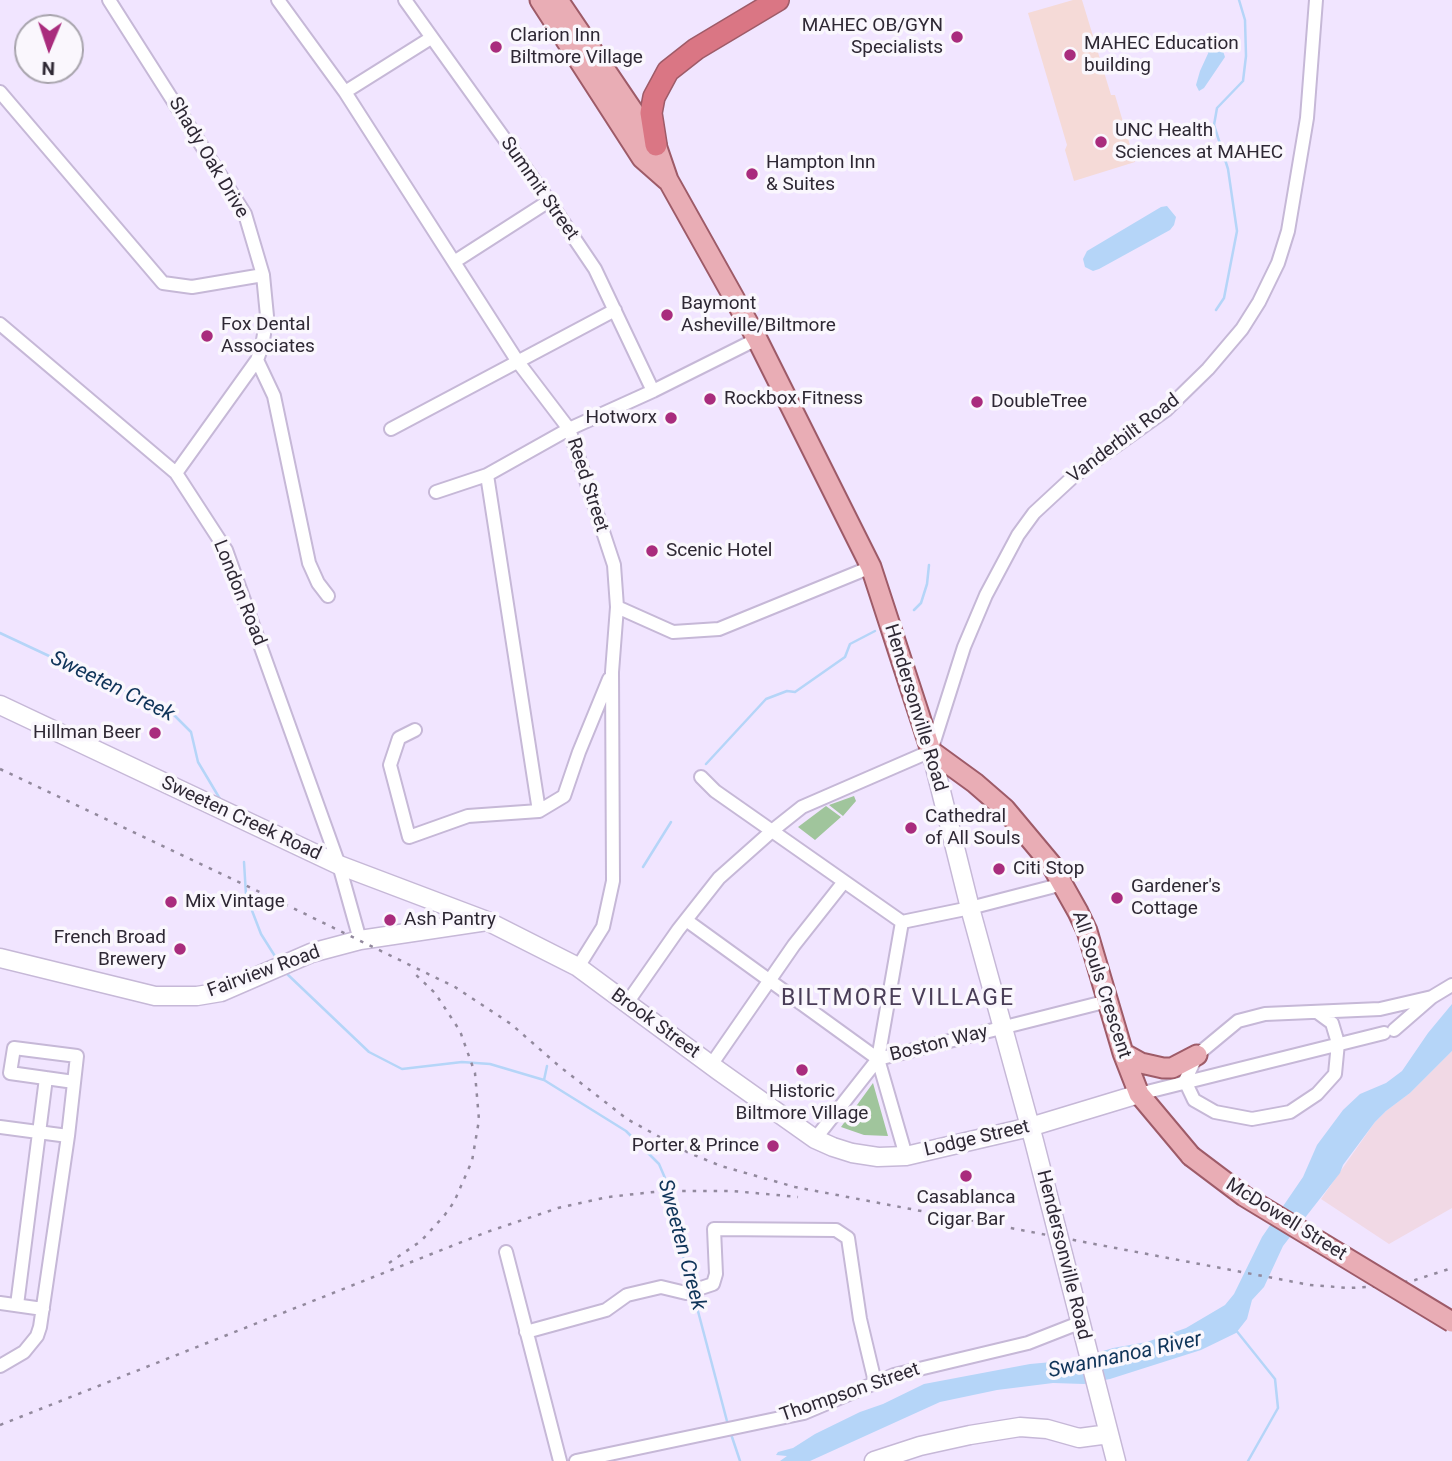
<!DOCTYPE html>
<html>
<head>
<meta charset="utf-8">
<style>
	body { margin:0 }
	#map { position:relative; width:1452px; height:1461px; overflow:hidden; background:#f1e5ff; font-family:Roboto,sans-serif }
	canvas { display:block }
	.north { position:absolute; left:14px; top:14px; width:70px; height:70px; box-sizing:border-box; background:#faf7fd; border:2px solid #a8a4ad; border-radius:50%; rotate:182deg; font-size:19px; font-weight:700; line-height:28px; text-align:center; color:#2e2834 }
	.north::after { content:''; display:block; margin:auto; width:24px; height:32px; background:#a92c7d; clip-path:polygon(50% 0,100% 100%,50% 72%,0 100%) }
</style>
</head>
<body>
<div id="map">
<canvas width="1452" height="1461"></canvas>
<div class="north">N</div>
</div>
<script>
const ctx = document.querySelector('canvas').getContext('2d');
ctx.lineJoin = 'round';
function paint(path, color) {
  ctx.fillStyle = color;
  ctx.fill(path, 'evenodd');
}
function poly(rows) {
  const path = new Path2D();
  for (const r of rows) {
    path.moveTo(r[0], r[1]);
    for (let i = 2; i < r.length; i += 2) path.lineTo(r[i], r[i + 1]);
  }
  return path;
}
function strokePath(path, color, width, dash) {
  ctx.strokeStyle = color;
  ctx.lineWidth = width;
  ctx.lineCap = dash ? 'butt' : 'round';
  ctx.setLineDash(dash || []);
  ctx.stroke(path);
}
function drawText(font, color, halo, rows, align = 'center') {
  ctx.font = font + ' Roboto,sans-serif';
  ctx.lineWidth = 7;
  ctx.setLineDash([]);
  ctx.textBaseline = 'middle';
  ctx.strokeStyle = halo;
  ctx.fillStyle = color;
  for (const [text, x, y, turn = 0] of rows) {
    ctx.save();
    ctx.translate(x, y);
    ctx.rotate((+turn || 0) * Math.PI / 180);
    ctx.textAlign = isNaN(turn) ? turn : align;
    if (halo) ctx.strokeText(text, 0, 0);
    ctx.fillText(text, 0, 0);
    ctx.restore();
  }
}
paint(poly([
	[1452,1051,1452,1208,1389,1244,1321,1199,1375,1122,1386,1111,1410,1093]
]), '#f1d9e5');
paint(poly([
	[1073,0,1082,0,1111,95,1115,95,1135,162,1074,181,1065,150,1067,145,1028,13]
]), '#f5dad7');
paint(poly([
	[854,796,856,801,843,816,829,805],
	[826,806,841,817,815,840,798,827],
	[873,1083,888,1136,864,1135,841,1127]
]), '#a0c59c');
paint(poly([
	[1217,46,1222,48,1225,57,1204,88,1199,91,1196,85,1200,71,1211,47],
	[1167,206,1176,217,1174,225,1170,230,1099,269,1093,271,1085,267,1083,259,1087,251,1161,207],
	[1452,1004,1452,1051,1410,1093,1386,1111,1375,1122,1343,1165,1340,1173,1283,1246,1264,1287,1252,1300,1247,1319,1236,1333,1201,1350,1110,1379,1084,1384,1053,1383,997,1390,940,1402,810,1461,780,1461,787,1456,776,1455,778,1452,793,1448,815,1434,860,1412,883,1404,924,1384,1030,1364,1074,1360,1113,1348,1147,1342,1186,1328,1225,1305,1234,1294,1262,1237,1303,1177,1317,1145,1343,1110,1360,1094,1386,1083,1402,1071,1428,1033]
]), '#b5d5f8');
strokePath(poly([
	[1216,310,1224,298,1237,231,1228,169,1214,125,1217,108,1243,81,1246,56,1245,20,1239,0],
	[914,610,921,603,927,584,929,565],
	[0,633,173,714,191,732,198,762,220,799],
	[706,764,766,699,787,691,795,692,845,657,850,644,875,631],
	[244,862,246,895,261,934,278,961],
	[643,867,671,822],
	[285,972,369,1052,402,1069,462,1062,490,1064,544,1080,626,1131,659,1164,665,1178,669,1202,691,1286],
	[544,1080,547,1066],
	[694,1296,728,1425],
	[1235,1329,1275,1379,1278,1408,1248,1461],
	[730,1431,740,1461]
]), '#b5d5f8', 2.5);
const street = poly([
	[109,0,245,214,263,275,267,316,262,346,257,360,176,473],
	[278,0,345,92,518,362,569,429,614,565,617,607,612,672,613,881,603,927,578,967],
	[405,0,549,201,595,269,653,391],
	[0,92,163,283,192,287,263,275],
	[345,92,431,38],
	[454,262,549,201],
	[0,324,176,473,226,550,339,865,360,940],
	[257,360,274,396,309,563,318,583,328,596],
	[391,429,615,310],
	[487,475,539,811],
	[436,492,487,475,569,429,653,391,757,339],
	[617,607,673,632,719,629,871,567],
	[415,730,399,738,390,765,409,837,468,816,539,811,564,796,579,752,609,679],
	[701,777,715,791,902,922,970,908,1063,884],
	[686,920,878,1059,1108,1001],
	[902,922,878,1059,906,1156],
	[627,1003,678,930,719,878,773,830,802,807,931,751,964,647,986,595,1018,535,1034,513,1075,475,1166,410,1208,369,1242,329,1259,302,1278,263,1288,231,1307,118,1316,0],
	[1317,1012,1332,1023,1338,1043,1335,1074,1317,1094,1290,1112,1252,1119,1215,1112,1194,1100,1185,1081,1197,1055,1238,1021,1265,1014,1380,1009,1432,997],
	[1394,1030,1432,997,1452,985],
	[711,1065,794,945,843,883],
	[1139,1094,1384,1033],
	[0,1127,68,1136,40,1327,37,1336,24,1352,0,1366],
	[68,1136,77,1056,14,1048,10,1073,74,1082],
	[815,1139,878,1059],
	[506,1252,560,1461],
	[0,1303,43,1309],
	[17,1305,46,1078],
	[526,1332,606,1310,627,1295,661,1287,686,1293,713,1284,716,1274,714,1229,836,1230,848,1238,860,1319,875,1382],
	[576,1461,804,1413,894,1375,1028,1343,1079,1323]
]);
const secondary = poly([
	[0,705,339,865,487,921,578,967,719,1071,815,1139,833,1147,852,1153,878,1157,906,1156,1030,1127,1139,1094],
	[931,751,970,908,1034,1141,1116,1461],
	[0,958,155,996,197,996,221,992,311,953,360,940,487,921],
	[874,1461,920,1446,970,1435,1020,1427,1047,1429,1079,1438,1109,1434]
]);
const primary = poly([
	[540,0,642,158,667,180],
	[558,0,656,145,668,180,757,339,871,567,931,751,975,783,1005,809,1051,864,1078,912,1087,931,1123,1053,1139,1094,1191,1156],
	[1123,1053,1141,1063,1163,1068,1172,1068,1197,1055]
]);
const highway = poly([
	[656,145,651,113,654,97,668,71,696,49,778,0]
]);
strokePath(street, '#c6b8d7', 16);
strokePath(secondary, '#c6b8d7', 21);
strokePath(primary, '#9e5b68', 23);
strokePath(highway, '#9e5b68', 24);
strokePath(street, '#fff', 12);
strokePath(secondary, '#fff', 18);
strokePath(primary, '#e9adb5', 19);
strokePath(highway, '#da7684', 21);
strokePath(poly([
	[0,769,262,893,455,987,511,1024,559,1066,627,1119,687,1152,721,1166,795,1187,1310,1285,1349,1288,1384,1286,1415,1280,1452,1268],
	[389,1263,421,1241,444,1216,454,1202,472,1161,479,1120,475,1073,460,1031,435,993,412,971],
	[0,1425,487,1232,558,1208,608,1197,663,1191,733,1191,798,1197]
]), '#92899d', 2.5, [3.5, 7]);
const primaryBridge = poly([
	[1191,1156,1244,1196,1452,1322]
]);
strokePath(primaryBridge, '#9e5b68', 23, []);
strokePath(primaryBridge, '#e9adb5', 19);
for (const [x, y, r, color] of [
	[957,37,7,"#a92c7d"],
	[496,47,7,"#a92c7d"],
	[1070,55,7,"#a92c7d"],
	[1101,142,7,"#a92c7d"],
	[752,174,7,"#a92c7d"],
	[667,315,7,"#a92c7d"],
	[207,336,7,"#a92c7d"],
	[710,399,7,"#a92c7d"],
	[977,402,7,"#a92c7d"],
	[671,418,7,"#a92c7d"],
	[652,551,7,"#a92c7d"],
	[155,733,7,"#a92c7d"],
	[911,828,7,"#a92c7d"],
	[999,869,7,"#a92c7d"],
	[1117,898,7,"#a92c7d"],
	[171,902,7,"#a92c7d"],
	[390,920,7,"#a92c7d"],
	[180,949,7,"#a92c7d"],
	[802,1070,7,"#a92c7d"],
	[773,1146,7,"#a92c7d"],
	[966,1176,7,"#a92c7d"]
]) {
  const dot = new Path2D();
  dot.arc(x, y, r, 0, 2 * Math.PI);
  ctx.fillStyle = color;
  ctx.fill(dot);
  strokePath(dot, '#faf7fd', 2.5);
}
drawText('19px', '#2e2834', '#faf7fd', [
	["MAHEC OB/GYN",943,26,"right"],
	["Specialists",943,48,"right"],
	["Clarion Inn",510,36],
	["Biltmore Village",510,58],
	["MAHEC Education",1084,44],
	["building",1084,66],
	["UNC Health",1115,131],
	["Sciences at MAHEC",1115,153],
	["Hampton Inn",766,163],
	["& Suites",766,185],
	["Baymont",681,304],
	["Asheville/Biltmore",681,326],
	["Fox Dental",221,325],
	["Associates",221,347],
	["Rockbox Fitness",724,399],
	["DoubleTree",991,402],
	["Hotworx",657,418,"right"],
	["Scenic Hotel",666,551],
	["Hillman Beer",141,733,"right"],
	["Cathedral",925,817],
	["of All Souls",925,839],
	["Citi Stop",1013,869],
	["Gardener's",1131,887],
	["Cottage",1131,909],
	["Mix Vintage",185,902],
	["Ash Pantry",404,920],
	["French Broad",166,938,"right"],
	["Brewery",166,960,"right"],
	["Historic",802,1092,"center"],
	["Biltmore Village",802,1114,"center"],
	["Porter & Prince",759,1146,"right"],
	["Casablanca",966,1198,"center"],
	["Cigar Bar",966,1220,"center"]
], 'left');
drawText('19px', '#2e2834', '#faf7fd', [
	["Shady Oak Drive",208,158,59],
	["Summit Street",539,189,55],
	["Vanderbilt Road",1124,439,-37],
	["Reed Street",587,485,72],
	["London Road",239,593,68],
	["Hendersonville Road",915,708,73],
	["Sweeten Creek Road",241,819,25],
	["Fairview Road",264,972,-20],
	["All Souls Crescent",1101,985,72],
	["Brook Street",655,1024,36],
	["Boston Way",939,1044,-14],
	["Lodge Street",977,1139,-13],
	["McDowell Street",1286,1220,32],
	["Hendersonville Road",1063,1255,76],
	["Thompson Street",850,1393,-19]
]);
drawText('italic 21px', '#0f3459', '#faf7fd', [
	["Sweeten Creek",112,687,26],
	["Sweeten Creek",681,1245,75],
	["Swannanoa River",1125,1356,-12]
]);
ctx.letterSpacing = '2px';
drawText('23px', '#493d57', '#faf7fd', [
	["BILTMORE VILLAGE",898,999]
]);
ctx.letterSpacing = '0px';
</script>
</body>
</html>
